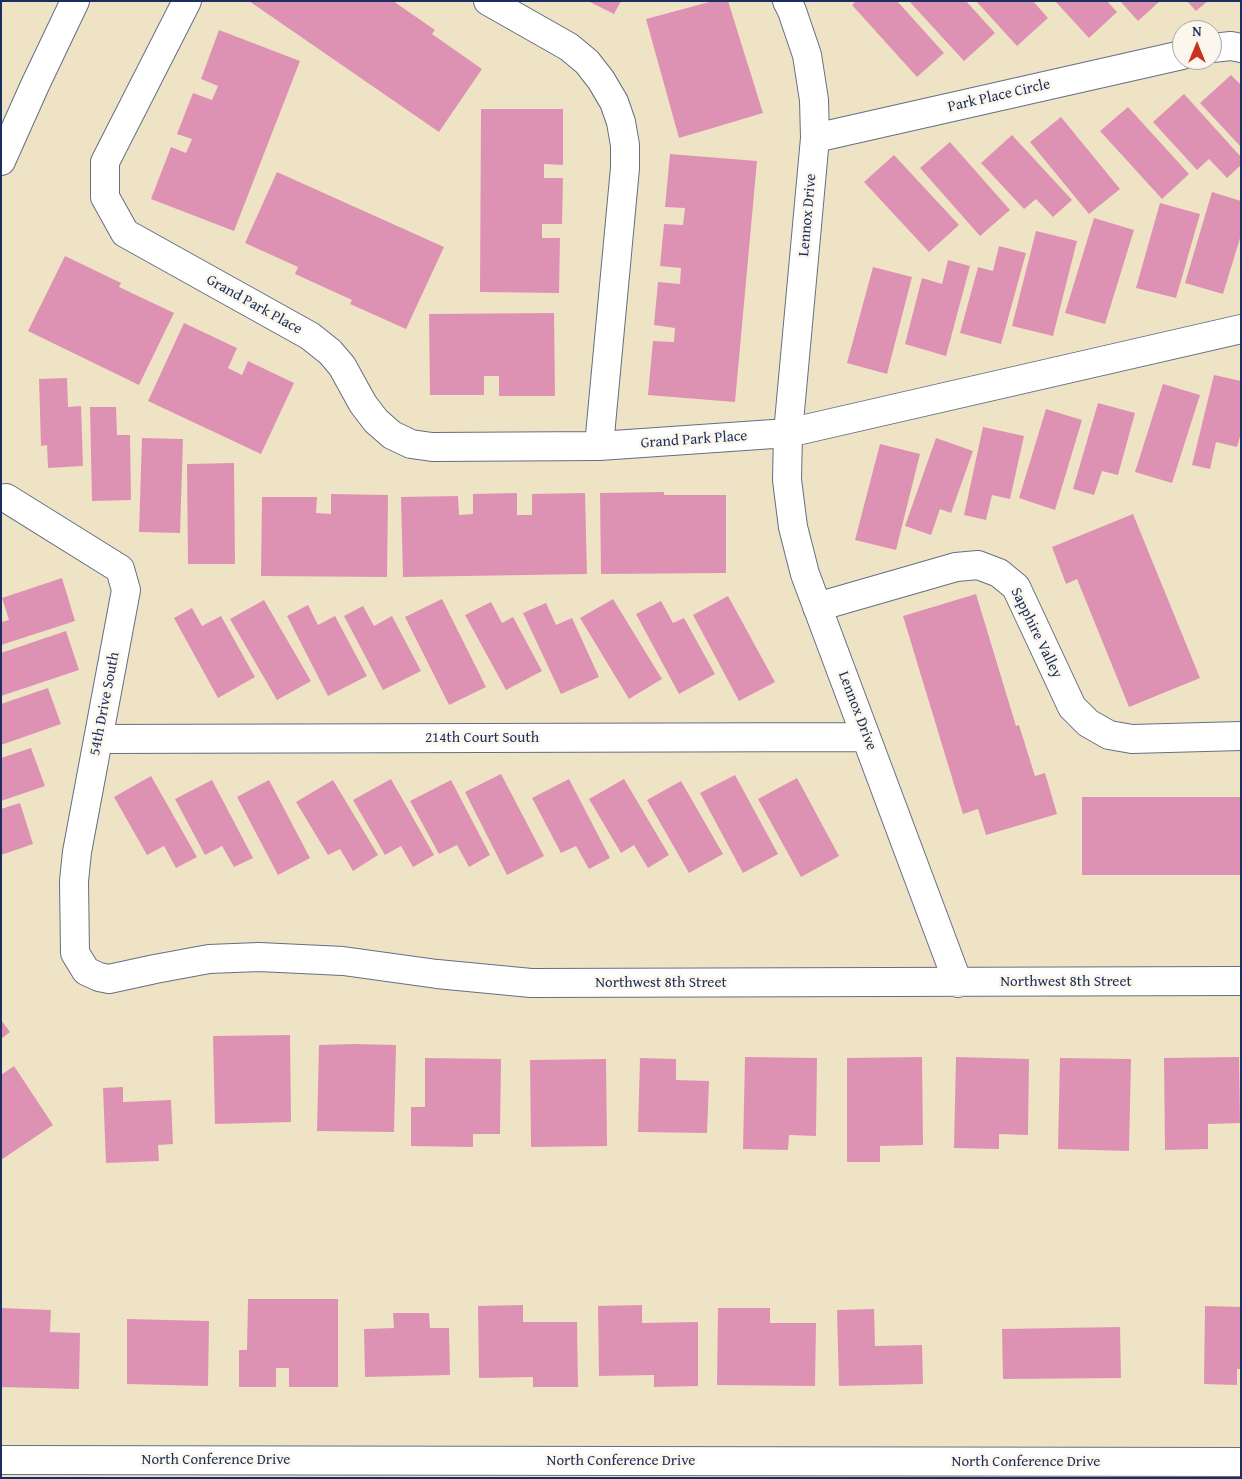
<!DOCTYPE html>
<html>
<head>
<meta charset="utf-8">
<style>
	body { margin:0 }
	#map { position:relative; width:1242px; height:1479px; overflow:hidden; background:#efe3c5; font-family:"Gentium Book Plus",serif }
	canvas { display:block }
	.frame { position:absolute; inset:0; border:2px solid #1b2f5e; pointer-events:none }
	.north { position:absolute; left:1172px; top:20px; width:50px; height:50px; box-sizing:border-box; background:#fbf7ec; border:1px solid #a1a7b3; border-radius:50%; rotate:0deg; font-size:14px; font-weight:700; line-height:20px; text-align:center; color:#1b2f5e }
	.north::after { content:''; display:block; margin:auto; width:18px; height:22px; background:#c8321e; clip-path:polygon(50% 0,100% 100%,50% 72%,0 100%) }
</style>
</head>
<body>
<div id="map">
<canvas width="1242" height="1479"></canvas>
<div class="frame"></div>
<div class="north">N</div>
</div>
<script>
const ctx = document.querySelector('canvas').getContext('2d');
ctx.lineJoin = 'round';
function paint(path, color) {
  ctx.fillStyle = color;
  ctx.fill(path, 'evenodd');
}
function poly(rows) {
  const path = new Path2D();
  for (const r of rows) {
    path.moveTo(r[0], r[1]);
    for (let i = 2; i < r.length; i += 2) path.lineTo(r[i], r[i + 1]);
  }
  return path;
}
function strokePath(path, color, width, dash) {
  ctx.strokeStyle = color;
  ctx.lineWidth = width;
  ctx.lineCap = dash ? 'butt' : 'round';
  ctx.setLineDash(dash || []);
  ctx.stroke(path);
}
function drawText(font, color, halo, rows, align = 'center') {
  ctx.font = font + ' "Gentium Book Plus",serif';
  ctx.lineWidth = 5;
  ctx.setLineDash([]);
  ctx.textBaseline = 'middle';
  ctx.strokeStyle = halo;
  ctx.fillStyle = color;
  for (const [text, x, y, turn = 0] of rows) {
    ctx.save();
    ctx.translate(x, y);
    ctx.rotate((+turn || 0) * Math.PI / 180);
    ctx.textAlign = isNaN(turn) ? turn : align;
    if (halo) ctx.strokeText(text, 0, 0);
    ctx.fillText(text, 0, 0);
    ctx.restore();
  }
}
paint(poly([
	[249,1,393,1,435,30,432,34,482,69,439,132],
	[588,1,621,1,614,14],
	[713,1,728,1,763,113,679,138,646,19],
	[856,1,897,1,944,53,917,77,852,5],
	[909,1,966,1,995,33,964,61],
	[976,1,1033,1,1048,18,1017,46],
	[1055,1,1107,1,1117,12,1089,38],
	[1120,1,1160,1,1138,21],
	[1187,1,1208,1,1196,11],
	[219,30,300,61,234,231,151,199,171,147,186,153,192,139,177,134,193,93,212,100,218,86,201,79],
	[1231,75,1241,85,1241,147,1200,103],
	[1184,94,1241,157,1241,165,1227,178,1209,159,1197,170,1153,122],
	[1128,107,1189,174,1162,199,1100,131],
	[481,109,563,109,563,165,544,164,544,178,563,178,562,224,542,224,542,238,560,238,559,293,480,292],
	[1061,117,1120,189,1089,214,1030,142],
	[1012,135,1072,200,1053,217,1036,199,1024,209,981,163],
	[950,142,1010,210,980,236,920,168],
	[670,154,757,161,735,402,648,395,653,341,674,342,675,328,654,325,658,282,680,284,681,268,660,266,664,224,683,225,685,208,665,207],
	[894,155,959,225,929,252,864,182],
	[277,172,444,247,406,329,350,304,352,300,295,274,298,267,245,243],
	[1212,192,1241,201,1241,235,1223,294,1185,283],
	[1160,203,1200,214,1176,298,1136,288],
	[1094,218,1134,230,1105,324,1065,313],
	[1036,231,1077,241,1053,336,1012,326],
	[999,246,1026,253,1001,344,960,333,978,267,993,271],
	[65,256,121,283,119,287,174,313,139,385,28,331],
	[948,260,970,266,946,356,905,344,922,278,942,284],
	[873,267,912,277,887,374,847,363],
	[554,313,555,396,499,396,499,376,484,376,484,395,430,395,429,314],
	[184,323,237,348,228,368,242,375,248,361,294,383,261,454,148,401],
	[1214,375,1241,381,1241,433,1237,447,1216,442,1210,469,1192,465],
	[67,378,68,407,81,406,83,466,48,468,47,445,41,446,39,379],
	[1163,384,1200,395,1172,483,1135,472],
	[1098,403,1135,413,1118,475,1102,471,1094,495,1073,489],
	[90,407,116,407,117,435,130,435,131,500,92,501],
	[1046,409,1082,420,1055,510,1019,498],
	[983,427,1024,436,1010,499,992,495,986,520,964,515],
	[142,438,183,439,180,533,139,532],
	[936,438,973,451,951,513,940,509,931,535,905,526],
	[880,444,920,454,896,550,855,540],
	[234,463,235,564,188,564,187,464],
	[664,492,664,495,726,495,726,573,601,574,600,493],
	[517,493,517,515,532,515,532,494,585,493,587,574,403,577,401,497,458,496,459,515,473,514,473,494],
	[331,494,388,495,387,577,261,576,262,497,317,497,316,513,331,514],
	[1133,514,1200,678,1129,707,1077,579,1066,584,1052,547],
	[62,578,75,621,1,645,1,622,9,620,2,598],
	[976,594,1016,726,1019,725,1035,776,1045,773,1057,814,986,835,978,809,963,814,903,616],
	[728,596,775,682,739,701,693,615],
	[442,599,486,687,449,705,405,617],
	[613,599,662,679,629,699,580,618],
	[264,600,311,681,277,700,230,619],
	[661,601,673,623,684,618,715,674,679,694,636,614],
	[491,602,502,623,513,617,542,671,506,690,465,615],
	[546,603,556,625,572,618,599,677,561,694,523,613],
	[308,605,318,625,335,616,367,676,328,696,287,616],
	[363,606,374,626,392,616,421,671,383,690,344,616],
	[192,608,202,626,221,616,255,677,218,698,174,618],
	[66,631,79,670,1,696,1,653],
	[48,688,61,724,1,745,1,704],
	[31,748,45,786,1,801,1,758],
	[501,774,544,856,507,875,465,792],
	[735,775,778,854,743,873,700,793],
	[151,776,197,857,176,868,164,846,147,855,114,797],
	[797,778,839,856,801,877,758,799],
	[391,779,434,855,413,867,401,846,385,855,353,800],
	[569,779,610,858,589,869,576,846,561,853,532,798],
	[624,779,669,855,648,868,634,845,621,853,589,799],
	[212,780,253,858,234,867,222,846,205,855,175,799],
	[269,780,310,858,278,875,237,797],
	[333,780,378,855,353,871,340,849,328,855,296,802],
	[451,780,490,855,469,867,457,845,439,854,410,801],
	[681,781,723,854,689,873,647,800],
	[1082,797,1241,797,1241,875,1082,875],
	[20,803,33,844,1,855,1,809],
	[1,1020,10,1032,1,1039],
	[290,1035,291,1122,215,1124,213,1036],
	[354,1044,396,1045,394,1132,317,1131,319,1045],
	[745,1057,817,1058,816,1136,789,1135,788,1150,743,1149],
	[922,1057,923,1145,880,1146,880,1162,847,1162,847,1058],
	[956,1057,1029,1059,1028,1135,999,1134,999,1149,954,1148],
	[1239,1057,1240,1123,1208,1124,1208,1149,1165,1150,1164,1058],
	[425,1058,501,1059,500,1134,473,1134,473,1147,411,1146,411,1107,425,1107],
	[640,1058,676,1059,676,1080,709,1081,707,1133,638,1132],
	[1060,1058,1131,1059,1129,1151,1058,1149],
	[606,1059,607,1146,531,1147,530,1060],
	[14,1066,53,1125,1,1160,1,1075],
	[123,1087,123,1102,171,1100,173,1144,158,1145,159,1161,106,1163,103,1088],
	[248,1299,338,1299,338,1387,289,1387,289,1368,276,1368,276,1387,239,1387,239,1350,247,1350],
	[523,1305,523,1322,577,1322,578,1387,533,1387,533,1377,479,1378,478,1306],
	[642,1305,642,1323,698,1322,698,1386,654,1387,654,1375,599,1376,598,1306],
	[1205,1306,1241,1307,1241,1369,1237,1369,1237,1385,1204,1384],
	[1,1308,51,1310,50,1332,80,1333,79,1389,1,1387],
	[718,1308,770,1308,770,1323,816,1323,815,1386,717,1385],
	[874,1309,875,1346,922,1345,923,1384,839,1386,837,1310],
	[393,1313,429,1313,430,1328,449,1328,450,1375,365,1377,364,1329,394,1328],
	[127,1319,209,1321,208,1386,127,1384],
	[1120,1327,1121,1378,1003,1379,1002,1329]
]), '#de92b3');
const minor = poly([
	[187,1,105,162,105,197,125,233,310,336,330,352,342,366,363,404,376,421,392,435,411,444,432,447,599,446,788,433,1241,329],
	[488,1,569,47,587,62,601,80,614,102,621,122,625,145,625,168,599,446],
	[787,1,792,11,807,55,814,100,815,138,788,433,787,480,793,527,805,574,958,983],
	[1212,48,1231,46,1241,48],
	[815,138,1182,55],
	[6,498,120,569,126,590,77,852,74,881,75,953,86,971,99,977,109,979,155,969,209,959,259,957,343,961,437,974,531,983,1241,981],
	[817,607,956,567,978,565,999,573,1016,587,1072,707,1088,723,1109,735,1132,739,1241,736],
	[98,739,866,737],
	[1,1460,1241,1462]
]);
const major = poly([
	[1,161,35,85,75,1]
]);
strokePath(minor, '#656e82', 30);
strokePath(major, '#656e82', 30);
strokePath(minor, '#fff', 28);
strokePath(major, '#fff', 28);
drawText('15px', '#1b2f5e', '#fbf7ec', [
	["Park Place Circle",999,96,-13],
	["Lennox Drive",808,215,-85],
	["Grand Park Place",254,305,29],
	["Grand Park Place",694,440,-4],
	["Sapphire Valley",1036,633,64],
	["54th Drive South",105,704,-79],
	["Lennox Drive",857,711,69],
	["214th Court South",482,738],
	["Northwest 8th Street",1066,982],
	["Northwest 8th Street",661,983],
	["North Conference Drive",216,1460],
	["North Conference Drive",621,1461],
	["North Conference Drive",1026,1462]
]);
</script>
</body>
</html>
